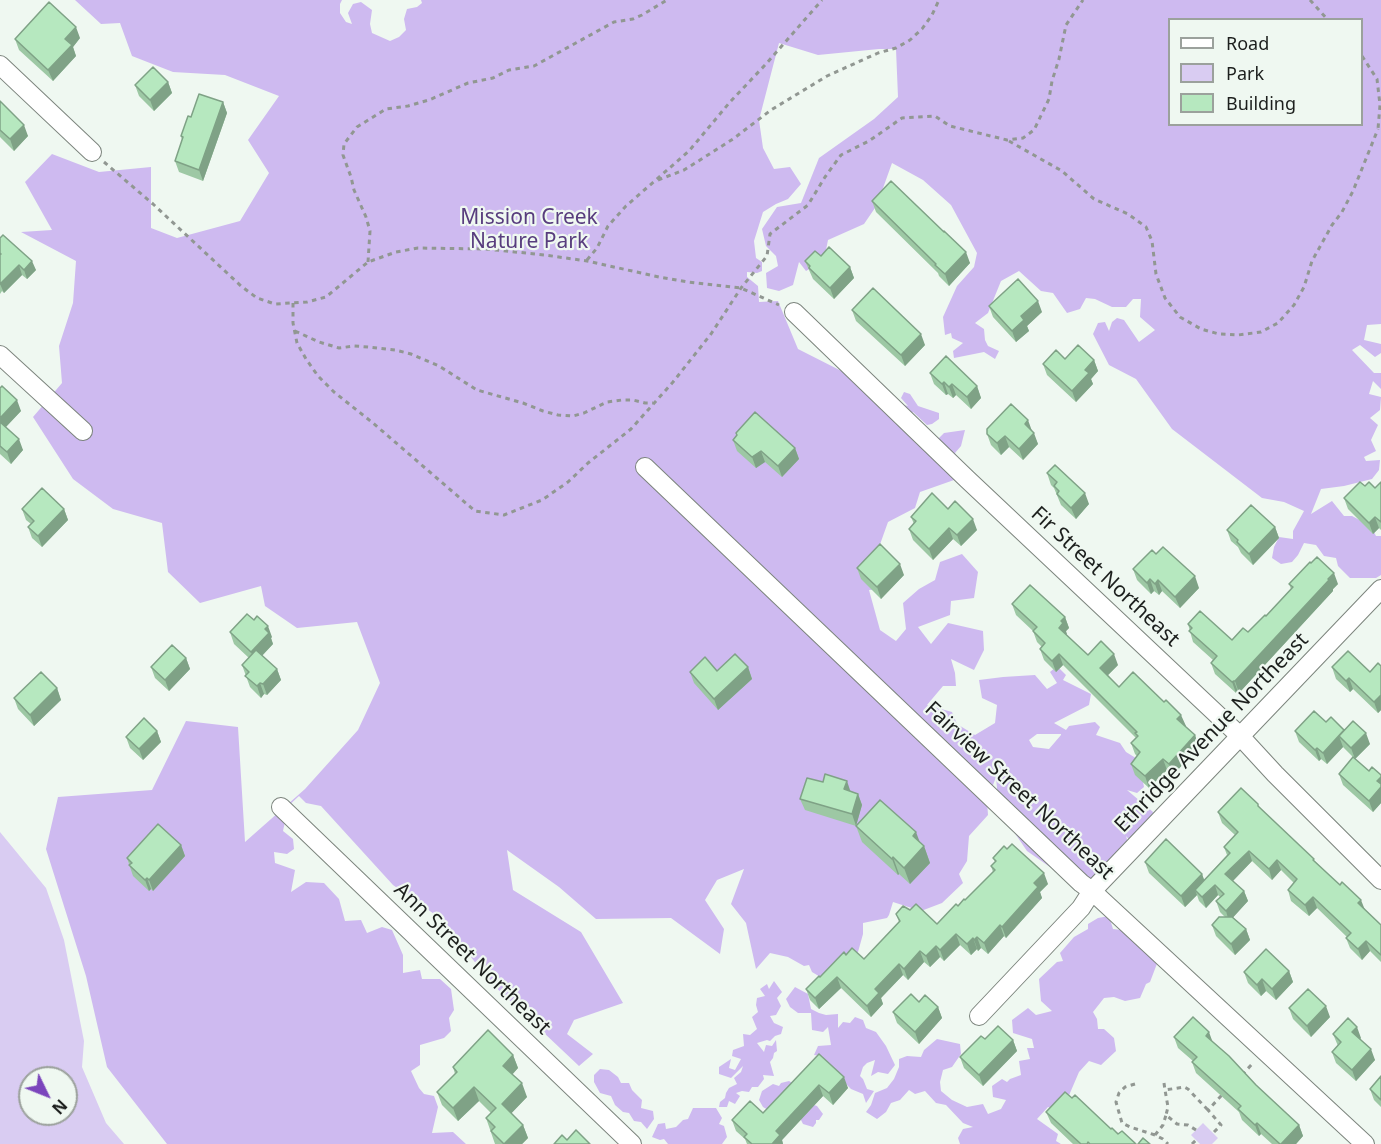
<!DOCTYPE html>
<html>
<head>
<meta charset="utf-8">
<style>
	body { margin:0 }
	#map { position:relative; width:1381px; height:1144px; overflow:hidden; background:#eff8f1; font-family:"Noto Sans",sans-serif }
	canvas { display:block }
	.legend { position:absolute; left:1168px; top:18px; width:195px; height:108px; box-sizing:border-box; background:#eff8f1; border:2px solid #9ba19c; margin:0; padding:8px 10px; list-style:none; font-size:18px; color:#1c1f1d }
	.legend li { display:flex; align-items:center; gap:12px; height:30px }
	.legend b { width:30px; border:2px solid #9ba19c }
	.north { position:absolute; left:18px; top:1066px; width:60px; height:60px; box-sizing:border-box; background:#eff8f1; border:2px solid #9ba19c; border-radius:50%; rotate:133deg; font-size:16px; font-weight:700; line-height:24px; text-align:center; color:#1c1f1d }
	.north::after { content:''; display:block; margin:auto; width:21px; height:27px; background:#7b45bc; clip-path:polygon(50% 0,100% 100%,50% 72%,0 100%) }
</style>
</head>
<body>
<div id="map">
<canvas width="1381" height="1144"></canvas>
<ul class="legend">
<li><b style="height:8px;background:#fff"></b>Road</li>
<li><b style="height:16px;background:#d9ccf2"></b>Park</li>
<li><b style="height:16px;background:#b6e8bf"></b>Building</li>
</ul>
<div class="north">N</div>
</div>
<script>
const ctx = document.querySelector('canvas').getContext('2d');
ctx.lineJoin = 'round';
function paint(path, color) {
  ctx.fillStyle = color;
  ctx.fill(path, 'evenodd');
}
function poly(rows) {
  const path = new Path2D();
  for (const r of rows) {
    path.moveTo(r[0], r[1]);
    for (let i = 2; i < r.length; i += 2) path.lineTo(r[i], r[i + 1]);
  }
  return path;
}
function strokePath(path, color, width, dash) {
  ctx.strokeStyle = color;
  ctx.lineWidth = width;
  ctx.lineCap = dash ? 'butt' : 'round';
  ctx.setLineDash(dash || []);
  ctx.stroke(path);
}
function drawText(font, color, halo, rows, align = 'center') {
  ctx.font = font + ' "Noto Sans",sans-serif';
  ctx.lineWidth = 4.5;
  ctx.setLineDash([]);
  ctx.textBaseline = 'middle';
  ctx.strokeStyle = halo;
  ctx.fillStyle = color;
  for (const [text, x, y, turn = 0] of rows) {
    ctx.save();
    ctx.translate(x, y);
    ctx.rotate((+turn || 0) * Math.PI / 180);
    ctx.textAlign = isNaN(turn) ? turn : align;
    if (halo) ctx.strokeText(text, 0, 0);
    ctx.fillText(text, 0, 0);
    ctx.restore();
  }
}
paint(poly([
	[0,832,46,888,64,940,84,1041,82,1067,106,1123,124,1144,0,1144],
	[30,1078,66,1078,66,1114,30,1114],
	[1203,1123,1218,1138,1212,1144,1200,1144,1191,1135]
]), '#d9ccf2');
paint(poly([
	[75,0,342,0,340,4,340,13,346,22,352,24,348,13,353,4,361,2,372,10,370,24,372,33,390,41,399,37,406,30,404,19,407,9,417,7,422,3,421,0,1381,0,1381,324,1367,325,1364,340,1381,344,1381,353,1375,357,1360,345,1352,350,1374,373,1381,373,1381,389,1373,381,1369,394,1381,397,1380,410,1370,418,1378,425,1371,440,1376,451,1364,457,1366,461,1380,460,1379,470,1372,479,1344,486,1321,489,1311,514,1332,501,1344,516,1352,516,1371,526,1376,536,1381,536,1381,575,1376,578,1350,578,1338,566,1336,558,1324,556,1316,545,1304,543,1298,555,1292,562,1281,564,1272,558,1274,547,1279,537,1293,539,1293,531,1304,511,1284,502,1262,498,1172,429,1136,379,1109,365,1093,334,1098,323,1105,322,1109,331,1112,322,1117,318,1124,320,1139,342,1155,330,1140,317,1141,299,1133,299,1126,307,1112,307,1095,299,1086,298,1080,309,1067,313,1053,293,1041,291,1019,271,1001,281,988,313,975,323,984,329,985,340,988,346,999,351,995,359,984,352,954,358,953,351,963,343,952,338,951,333,945,335,943,317,957,286,974,267,977,253,951,205,923,180,892,163,877,205,864,224,828,240,824,260,806,271,799,262,793,285,779,291,767,288,766,273,778,266,776,256,766,246,762,229,777,207,801,203,819,158,874,119,898,97,896,49,879,49,818,55,779,43,759,120,763,148,774,169,790,167,801,184,788,199,776,204,763,212,754,241,756,258,762,262,762,271,757,273,747,272,747,277,758,286,759,302,778,301,798,349,867,384,884,400,908,406,901,398,904,392,910,394,918,406,939,413,939,419,932,424,927,425,913,412,903,422,935,442,944,433,965,430,961,446,955,453,958,459,961,476,954,480,920,492,915,508,888,522,878,550,879,589,869,590,880,630,896,641,906,629,903,603,919,589,935,580,940,562,962,554,978,572,974,598,951,601,950,615,918,627,931,644,948,623,983,631,984,650,974,670,951,659,955,673,956,686,943,686,927,705,952,712,957,724,975,735,995,723,997,705,982,698,979,680,1003,677,1035,675,1047,689,1057,683,1050,672,1057,666,1066,675,1063,680,1091,694,1089,705,1054,723,1066,730,1069,726,1095,722,1100,727,1096,735,1120,743,1126,752,1139,760,1144,787,1137,793,1127,790,1153,812,1151,827,1133,844,1126,836,1129,846,1095,877,1071,882,1067,872,1050,867,1027,851,999,810,996,777,987,801,988,815,969,836,967,861,959,874,963,883,942,903,921,911,893,902,889,915,887,918,863,923,863,934,858,952,841,960,822,978,812,972,809,965,804,966,788,957,770,953,756,969,746,923,731,904,744,869,717,880,705,900,724,929,720,954,671,918,596,919,559,887,507,850,513,890,581,932,623,1003,574,1020,567,1034,593,1054,579,1066,489,981,444,921,393,885,321,806,306,803,299,796,285,809,286,817,283,831,293,839,294,849,287,854,274,852,275,863,295,870,291,892,306,882,324,883,339,899,345,921,361,920,367,933,382,927,392,930,403,955,403,973,420,970,422,979,440,979,451,989,454,1010,449,1018,451,1031,444,1038,420,1045,420,1065,411,1071,419,1088,424,1094,434,1096,438,1107,432,1133,453,1132,466,1144,167,1144,107,1067,86,976,46,849,58,797,152,790,186,721,238,727,245,842,305,789,358,730,380,683,357,622,297,628,265,606,261,586,200,603,168,572,162,523,113,509,73,479,33,417,62,383,59,346,73,303,76,261,21,232,52,230,25,182,52,154,99,172,151,167,151,228,177,238,240,221,269,173,248,140,279,96,225,75,173,72,132,56,120,23,101,24],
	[1170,20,1362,20,1362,124,1170,124],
	[1037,734,1061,734,1061,735,1049,749,1033,747,1029,740],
	[1109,916,1113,929,1148,933,1151,958,1158,961,1150,982,1146,984,1140,998,1125,1001,1114,997,1104,998,1093,1012,1097,1019,1098,1029,1104,1029,1114,1038,1116,1051,1101,1065,1089,1061,1079,1072,1067,1100,1059,1112,1048,1107,1037,1119,1058,1134,1056,1141,1061,1144,960,1144,958,1138,963,1129,973,1127,963,1123,946,1105,936,1103,925,1091,915,1094,909,1090,900,1100,891,1103,886,1112,877,1119,866,1112,871,1105,875,1093,887,1088,894,1079,899,1067,899,1059,907,1056,921,1057,924,1050,937,1039,960,1044,961,1054,952,1067,943,1070,940,1082,941,1091,952,1100,967,1107,983,1104,988,1114,1001,1109,1006,1100,993,1097,992,1086,1002,1079,1007,1082,1010,1079,1021,1075,1019,1061,1030,1059,1027,1048,1034,1048,1032,1039,1013,1033,1012,1020,1028,1008,1036,1015,1052,1011,1041,1001,1039,979,1057,962,1063,961,1060,953,1074,937,1088,929,1088,924,1098,918],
	[774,981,782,992,777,998,781,1006,776,1015,770,1016,774,1023,783,1027,781,1034,775,1036,770,1041,767,1040,757,1043,764,1052,766,1045,772,1046,776,1040,777,1051,774,1053,773,1058,770,1062,774,1076,763,1075,764,1079,758,1087,752,1087,749,1092,742,1091,736,1093,740,1096,735,1104,729,1101,727,1107,719,1107,720,1102,725,1098,726,1093,729,1088,737,1084,734,1078,741,1072,743,1066,731,1078,719,1074,719,1067,731,1059,729,1068,735,1070,741,1059,732,1056,733,1050,744,1046,743,1034,750,1035,757,1029,752,1017,758,1012,756,1005,757,998,765,996,760,989,767,984,769,989],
	[795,987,808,994,811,1009,819,1013,826,1015,838,1014,838,1028,843,1022,850,1023,855,1017,863,1020,866,1028,876,1032,886,1046,895,1065,888,1074,878,1072,871,1076,875,1060,867,1063,863,1067,860,1076,863,1079,867,1089,874,1091,866,1103,863,1094,851,1089,828,1066,822,1056,814,1055,818,1046,831,1045,828,1027,823,1032,812,1030,811,1013,798,1013,790,1007,786,999],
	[600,1069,609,1070,618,1077,621,1083,629,1083,632,1090,642,1100,641,1108,653,1111,654,1119,647,1129,641,1122,634,1121,629,1113,623,1112,615,1105,611,1096,600,1093,594,1082,594,1075],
	[789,1081,796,1085,780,1095,780,1098,768,1110,763,1107,759,1100,762,1091,773,1084,779,1086,781,1083],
	[811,1104,817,1106,823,1114,819,1120,816,1120,816,1123,813,1127,803,1124,800,1118],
	[693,1108,716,1108,722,1118,719,1124,724,1126,727,1137,722,1144,668,1144,664,1139,660,1140,652,1137,658,1124,665,1123,666,1129,676,1127,683,1120,688,1119]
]), '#cebaf0');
const minor = poly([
	[0,65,92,152],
	[794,312,967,479,1240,736,1275,774,1381,880],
	[0,355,83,431],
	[645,467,1081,883,1092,891,1365,1144],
	[281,807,632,1144],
	[979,1016,1081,908,1092,891,1381,589]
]);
strokePath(minor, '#7c847d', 20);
strokePath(poly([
	[1310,0,1328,20],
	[1362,56,1377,79,1380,105,1378,129,1381,130],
	[1009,141,1062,171,1094,199,1128,214,1146,227,1152,241,1156,274,1165,298,1180,317,1201,329,1219,334,1238,335,1261,332,1278,323,1294,305,1304,287,1312,261,1332,225,1342,212,1353,191,1378,129],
	[104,162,153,204,241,286,257,298,275,304,307,302,326,297,368,262,396,252,418,248,486,249,545,255,587,261,659,277,688,282,741,288,779,305],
	[658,180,684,170,700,160,733,139,771,110,827,76,878,53,896,48,910,40,922,29,932,15,939,0],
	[587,260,597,248,608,226,626,206,689,151,730,102,766,64,822,0],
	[368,262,370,231,366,217,354,190,351,177,343,155,344,144,357,127,386,109,408,106,429,100,468,83,493,78,509,70,534,66,614,22,633,19,642,15,667,0],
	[293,303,293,323,297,343,306,359,318,376,334,392,373,423,475,511,504,515,542,500,568,482,588,463,631,429,673,382,711,334,741,288,767,256,770,234,808,205,825,177,841,155,869,141,902,118,935,116,950,126,1007,140,1023,138,1034,130,1049,99,1052,81,1059,59,1066,25,1083,0],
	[295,331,319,342,339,348,354,346,368,347,395,350,411,354,439,366,477,390,523,403,543,411,558,415,573,416,584,413,607,402,622,400,633,400,645,403,653,403],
	[1242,1075,1253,1063],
	[1164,1083,1165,1090],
	[1135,1084,1125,1087,1119,1093,1116,1102,1122,1123,1130,1127,1155,1135,1163,1139,1168,1144],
	[1196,1130,1188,1125,1177,1124,1166,1115,1168,1107,1165,1090,1184,1087,1188,1089,1208,1110],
	[1214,1132,1221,1125,1208,1110,1222,1095],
	[1155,1135,1163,1125,1166,1115],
	[1192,1144,1196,1140]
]), '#919792', 3, [4.5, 4.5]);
strokePath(minor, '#fff', 18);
paint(poly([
	[80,38,73,47,76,56,53,81,19,50,15,39],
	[168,82,172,93,154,111,139,96,135,85],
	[0,101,28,136,14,151,0,137],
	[223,102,227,113,203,181,179,172,175,161,182,140,181,136,191,117],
	[872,201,944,232,970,263,949,286,939,276,938,273,876,212],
	[0,238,36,270,27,279,22,275,4,293,2,291,0,294],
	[805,261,850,267,854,278,834,299,813,279],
	[989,306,1042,312,1027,326,1029,331,1016,342,993,317],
	[852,310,925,345,905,366,856,321],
	[1065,359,1094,360,1098,371,1091,379,1093,384,1076,402,1047,375,1043,364],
	[930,373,977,386,981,398,971,409,956,395,953,398,948,394,946,395,934,384],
	[0,388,21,411,6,427,23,450,11,464,0,454],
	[1032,431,1038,444,1023,460,1009,447,1001,455,991,445,987,434],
	[736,433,795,448,799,459,782,477,765,462,756,468,737,451,733,440,737,435],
	[1047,473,1089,504,1076,519,1061,505,1054,488,1051,485],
	[1381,482,1381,530,1379,528,1373,534,1348,509,1344,498,1365,486,1375,488],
	[22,509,64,509,68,520,42,547,32,538,28,527,31,524,26,520],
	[948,509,977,530,961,546,953,539,933,560,913,540,909,529,914,524,911,517],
	[1275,527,1279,538,1253,565,1241,553,1238,547,1231,541,1227,530],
	[857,568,904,575,881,599,861,579],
	[1133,569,1199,588,1180,608,1162,591,1159,595,1154,591,1151,594,1137,580],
	[1289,584,1338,584,1333,589,1333,591,1239,693,1238,692,1236,693,1215,674,1211,663,1213,660,1193,642,1188,624,1232,640,1248,632,1266,616,1291,589],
	[1012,604,1065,617,1069,628,1066,631,1066,635,1088,655,1118,665,1108,675,1119,687,1186,726,1185,727,1195,735,1199,747,1173,775,1167,770,1149,788,1135,775,1131,764,1137,756,1135,754,1131,743,1136,738,1063,665,1056,672,1044,660,1040,649,1042,647,1037,642,1033,631,1016,615],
	[230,632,272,637,271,638,273,644,262,656,277,669,281,680,267,695,264,694,261,698,250,687,242,665,249,658,234,644],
	[186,658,190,669,169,691,155,678,151,667],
	[1381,666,1381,710,1378,713,1353,689,1350,692,1336,679,1332,667,1370,672],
	[748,667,752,679,718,710,694,683,690,672,717,671],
	[57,688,61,700,34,726,18,709,14,698],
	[1326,722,1344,730,1370,744,1355,759,1369,771,1381,775,1381,803,1373,812,1343,785,1339,774,1353,757,1343,747,1327,764,1321,759,1319,761,1299,742,1295,731],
	[157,731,161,742,143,760,130,748,126,737],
	[850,791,858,794,862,805,856,826,805,810,800,799],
	[1260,808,1381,925,1381,962,1370,951,1362,960,1350,948,1346,938,1347,937,1317,908,1309,916,1291,901,1288,890,1294,883,1281,870,1272,880,1252,861,1233,881,1244,891,1248,901,1233,917,1246,929,1250,940,1235,955,1216,936,1212,925,1225,917,1220,912,1216,901,1220,897,1218,895,1206,908,1199,901,1197,895,1185,907,1149,873,1145,862,1202,874,1204,880,1227,855,1224,847,1235,835,1222,823,1218,812],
	[856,826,920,843,924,846,930,863,910,884,899,874,898,875,862,842],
	[181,845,185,856,153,891,151,889,149,891,133,876,127,858],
	[993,858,1048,884,1040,892,1042,898,1006,938,1004,936,988,954,981,948,978,951,977,949,971,955,960,945,944,961,940,957,930,967,924,962,908,980,903,975,881,998,883,1004,871,1017,841,988,819,1009,810,1000,806,989,846,955,864,959,899,922,896,914,937,924,965,900,993,872,991,866,995,862],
	[1289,971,1293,982,1276,1000,1266,991,1261,996,1248,983,1244,972],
	[919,1002,938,1007,942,1018,919,1044,897,1023,893,1012],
	[1289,1008,1330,1017,1311,1037,1293,1019],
	[1333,1034,1361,1038,1360,1039,1375,1060,1356,1081,1336,1063,1332,1052,1338,1046],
	[1174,1037,1212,1041,1256,1085,1299,1125,1303,1136,1296,1144,1272,1144,1261,1134,1259,1136,1242,1120,1239,1112,1196,1073,1192,1062,1193,1061,1178,1048],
	[985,1039,1013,1040,1017,1051,983,1086,964,1068,960,1057],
	[819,1054,848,1088,833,1105,823,1096,782,1140,783,1144,747,1144,745,1139,736,1131,732,1120,763,1113],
	[513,1055,518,1068,512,1075,527,1097,511,1113,523,1125,528,1138,522,1144,495,1144,486,1118,491,1113,479,1101,458,1121,442,1105,437,1092,455,1074,453,1067],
	[1381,1076,1381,1107,1374,1100,1370,1089],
	[1072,1098,1111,1129,1136,1144,1073,1144,1051,1123,1046,1112]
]), '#9dc8a4');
paint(poly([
	[76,27,80,38,73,47,76,56,53,81,48,70,65,39],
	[168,82,172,93,154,111,150,100],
	[223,102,227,113,203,181,199,170],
	[24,125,28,136,14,151,10,139],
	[966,252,970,263,949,286,945,274],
	[32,261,36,270,27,279,24,270],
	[19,265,22,275,4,293,0,284],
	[850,267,854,278,834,299,830,288],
	[1038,301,1042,312,1027,326,1029,331,1016,342,1012,331,1021,316],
	[921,334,925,345,905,366,901,355],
	[1094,360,1098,371,1091,379,1093,384,1076,402,1072,391,1085,370],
	[944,382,948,394,946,395,942,384],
	[952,384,956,395,953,398,949,387],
	[977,386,981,398,971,409,967,397],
	[17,400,21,411,2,431,0,425,0,418],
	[1028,420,1032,431,1025,424],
	[1034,433,1038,444,1023,460,1019,449],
	[1005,436,1009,447,1001,455,997,443],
	[19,439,23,450,11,464,7,452],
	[795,448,799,459,782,477,778,466],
	[761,451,765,462,756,468,752,457],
	[1085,493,1089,504,1076,519,1071,508],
	[64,509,68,520,42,547,38,536],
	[1375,517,1379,528,1373,534,1369,523],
	[973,519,977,530,961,546,957,535],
	[1275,527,1279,538,1253,565,1249,554],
	[949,528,953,539,933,560,929,549],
	[900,564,904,575,881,599,877,587],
	[1334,573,1338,584,1333,589,1333,591,1239,693,1235,681],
	[1195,576,1199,588,1180,608,1175,597],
	[1150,579,1154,591,1151,594,1147,583],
	[1158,580,1162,591,1159,595,1155,584],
	[1065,617,1069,628,1066,631,1067,634,1063,639,1059,628,1061,621],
	[268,626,272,637,271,638,273,644,255,663,251,652,265,629],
	[1059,654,1063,665,1056,672,1052,661],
	[1114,654,1118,665,1104,679,1100,668],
	[186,658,190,669,169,691,165,680],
	[748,667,752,679,718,710,714,699],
	[277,669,281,680,267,695,263,684],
	[1349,678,1353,689,1350,692,1346,681],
	[1234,681,1238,692,1236,693,1232,682],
	[260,683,264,694,261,698,257,686],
	[57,688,61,700,34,726,30,715],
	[1381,695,1381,710,1378,713,1374,702],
	[1181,715,1186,726,1181,731,1177,719],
	[1344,730,1339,736,1343,747,1327,764,1323,753],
	[157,731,161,742,143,760,139,749],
	[1366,733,1370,744,1355,759,1351,748],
	[1195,735,1199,747,1173,775,1169,764],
	[1317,748,1321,759,1319,761,1315,750],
	[1163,759,1167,770,1149,788,1145,776],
	[1381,777,1381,803,1373,812,1369,801,1377,781],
	[847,781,851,793,844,789],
	[858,794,862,805,856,826,852,814],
	[916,832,922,848,924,846,930,863,910,884,904,868,913,836],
	[181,845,185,856,153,891,149,880],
	[1249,851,1252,861,1229,885,1225,874],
	[893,857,899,874,898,875,892,859],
	[1277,860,1281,870,1272,880,1269,869],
	[1044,873,1048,884,1040,892,1042,898,1006,938,1002,927,1034,883],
	[1202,874,1206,885,1195,890,1197,895,1185,907,1181,896],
	[147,878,151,889,149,891,145,880],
	[1215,885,1218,895,1206,908,1202,897],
	[1244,891,1248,901,1229,922,1226,911],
	[1313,897,1317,908,1309,916,1305,905],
	[1361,900,1365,910,1358,903],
	[1000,925,1004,936,988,954,984,943],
	[1246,929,1250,940,1235,955,1231,944],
	[956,934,960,945,944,961,940,950],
	[977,937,981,948,978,951,974,940],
	[973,938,977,949,971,955,967,944],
	[1366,941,1370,951,1362,960,1358,949],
	[936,946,940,957,930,967,926,956],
	[920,951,924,962,908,980,904,969],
	[899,964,903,975,881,998,883,1004,871,1017,867,1006,875,989],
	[1289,971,1293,982,1276,1000,1272,989],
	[837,977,841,988,819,1009,815,998],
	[1262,979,1266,991,1261,996,1257,985],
	[1326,1006,1330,1017,1311,1037,1307,1026],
	[938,1007,942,1018,919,1044,915,1032],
	[1357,1027,1361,1038,1356,1043,1352,1032],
	[1209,1032,1213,1043,1206,1036],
	[1013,1040,1017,1051,983,1086,979,1075],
	[1371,1049,1375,1060,1356,1081,1352,1070],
	[513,1055,518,1068,508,1079,503,1066],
	[844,1077,848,1088,833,1105,829,1093],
	[522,1083,527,1097,507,1118,502,1104],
	[819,1085,823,1096,782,1140,783,1144,772,1144,776,1131],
	[474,1087,479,1101,458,1121,453,1108],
	[1257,1123,1261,1134,1259,1136,1255,1125],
	[523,1125,528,1138,522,1144,504,1144],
	[1299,1125,1303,1136,1296,1144,1281,1144]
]), '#7fa286');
const building = poly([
	[49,2,76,27,65,39,72,45,48,70,15,39,49,2],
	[153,67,168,82,150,100,135,85,153,67],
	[199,94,223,102,199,170,175,161,183,137,181,136,188,116,191,117,199,94],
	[0,101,24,125,10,139,0,130,0,101],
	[891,181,944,232,944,231,966,252,945,274,935,265,936,264,872,201,891,181],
	[3,235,32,261,24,270,19,265,0,284,0,255,1,254,0,253,0,238,3,235],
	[829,247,850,267,830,288,809,268,810,266,805,261,815,251,821,256,829,247],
	[1018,279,1038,301,1021,316,1024,320,1012,331,989,306,1018,279],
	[873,288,921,334,901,355,852,310,873,288],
	[1078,345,1094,360,1085,370,1089,373,1072,391,1043,364,1056,350,1065,359,1078,345],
	[946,356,977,386,967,397,952,384,949,387,944,382,942,384,930,373,946,356],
	[2,386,17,400,0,418,0,388,2,386],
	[1011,404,1028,420,1025,424,1034,433,1019,449,1005,436,997,443,987,434,987,429,1011,404],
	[755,412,795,448,778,466,761,451,752,457,733,440,737,435,736,433,755,412],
	[0,422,19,439,7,452,0,446,0,422],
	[1055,465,1085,493,1071,508,1057,494,1059,491,1054,486,1057,482,1047,473,1055,465],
	[1360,482,1365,486,1369,482,1375,488,1381,482,1381,522,1375,517,1369,523,1344,498,1360,482],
	[42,488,64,509,38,536,28,527,34,521,22,509,42,488],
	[932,493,948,509,955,501,973,519,957,535,949,528,929,549,909,529,916,521,911,517,932,493],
	[1251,505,1275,527,1249,554,1237,542,1238,540,1227,530,1251,505],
	[880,544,900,564,877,587,857,568,880,544],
	[1163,547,1195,576,1175,597,1158,580,1155,584,1150,579,1147,583,1133,569,1152,550,1156,554,1163,547],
	[1317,557,1334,573,1328,579,1329,580,1235,681,1234,681,1232,682,1211,663,1217,656,1189,631,1192,628,1188,624,1200,611,1232,640,1243,628,1248,632,1265,615,1266,616,1293,587,1289,584,1310,562,1311,563,1317,557],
	[1030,585,1065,617,1061,621,1063,623,1059,628,1088,655,1101,641,1114,654,1100,668,1119,687,1133,672,1164,702,1166,700,1181,715,1177,719,1195,735,1169,764,1163,759,1145,776,1131,764,1140,752,1131,743,1138,736,1135,733,1137,732,1059,654,1052,661,1040,649,1045,643,1033,631,1037,627,1012,604,1030,585],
	[247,614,254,620,257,616,268,626,265,629,269,633,251,652,230,632,247,614],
	[172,645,186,658,165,680,151,667,172,645],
	[256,650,277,669,263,684,260,683,257,686,245,676,249,672,242,665,256,650],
	[1348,651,1370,672,1378,663,1381,666,1381,695,1374,702,1349,678,1346,681,1332,667,1348,651],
	[735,654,748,667,714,699,690,672,705,657,717,671,735,654],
	[41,672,57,688,30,715,14,698,41,672],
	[1314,711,1326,722,1331,717,1344,730,1323,753,1317,748,1315,750,1295,731,1314,711],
	[144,718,157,731,139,749,126,737,144,718],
	[1353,721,1366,733,1351,748,1339,736,1353,721],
	[1353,757,1369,771,1372,767,1381,775,1381,777,1377,781,1381,784,1381,787,1369,801,1339,774,1353,757],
	[825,774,847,781,844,789,858,794,852,814,800,799,807,778,823,782,825,774],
	[1241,788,1258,804,1258,806,1314,859,1313,860,1340,885,1342,882,1361,900,1358,903,1381,925,1381,955,1366,941,1358,949,1346,938,1351,933,1313,897,1305,905,1288,890,1297,879,1277,860,1269,869,1249,851,1225,874,1244,891,1226,911,1216,901,1224,894,1215,885,1202,897,1195,890,1230,853,1224,847,1238,832,1218,812,1241,788],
	[880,800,916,832,913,836,924,846,904,868,893,857,892,859,856,826,880,800],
	[158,824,181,845,149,880,147,878,145,880,129,865,132,863,127,858,158,824],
	[1166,839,1202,874,1181,896,1145,862,1166,839],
	[1012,844,1044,873,1034,883,1038,887,1002,927,1000,925,984,943,977,937,974,940,973,938,967,944,956,934,940,950,936,946,926,956,920,951,904,969,899,964,875,989,879,993,867,1006,837,977,815,998,806,989,819,976,820,977,844,952,846,955,852,948,864,959,900,921,896,914,903,906,910,910,916,904,937,924,956,904,958,906,964,899,965,900,995,870,991,866,996,861,993,858,1004,846,1007,849,1012,844],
	[1219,917,1232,917,1246,929,1231,944,1212,925,1219,917],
	[1266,949,1289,971,1272,989,1262,979,1257,985,1244,972,1266,949],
	[1308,989,1326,1006,1307,1026,1289,1008,1308,989],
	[911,994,919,1002,925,995,938,1007,915,1032,893,1012,911,994],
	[1193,1017,1209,1032,1206,1036,1229,1056,1256,1085,1299,1125,1281,1144,1280,1144,1257,1123,1255,1125,1238,1109,1241,1106,1192,1062,1197,1057,1174,1037,1193,1017],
	[1348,1018,1357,1027,1352,1032,1371,1049,1352,1070,1332,1052,1341,1042,1333,1034,1348,1018],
	[998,1026,1013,1040,979,1075,960,1057,981,1036,985,1039,998,1026],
	[488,1030,513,1055,503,1066,522,1083,502,1104,523,1125,504,1144,491,1131,495,1127,486,1118,496,1108,474,1087,453,1108,437,1092,457,1072,453,1067,488,1030],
	[819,1054,844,1077,829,1093,819,1085,776,1131,780,1135,772,1144,752,1144,744,1137,747,1134,732,1120,750,1101,763,1113,819,1054],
	[1381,1076,1381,1100,1370,1089,1381,1076],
	[1065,1092,1072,1098,1075,1095,1111,1129,1112,1128,1118,1134,1122,1131,1136,1144,1090,1144,1088,1142,1087,1144,1081,1144,1046,1112,1065,1092],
	[576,1130,590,1144,554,1144,562,1135,567,1140,576,1130],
	[1143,1138,1150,1144,1138,1144,1143,1138]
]);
paint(building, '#b6e8bf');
strokePath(building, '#7fa286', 1.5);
drawText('21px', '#583d7e', '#eff8f1', [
	["Mission Creek",529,218],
	["Nature Park",529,242]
]);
drawText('21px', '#1c1f1d', '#eff8f1', [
	["Fir Street Northeast",1105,577,43],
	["Ethridge Avenue Northeast",1212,733,-46],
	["Fairview Street Northeast",1019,791,43],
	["Ann Street Northeast",472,959,44]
]);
</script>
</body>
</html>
